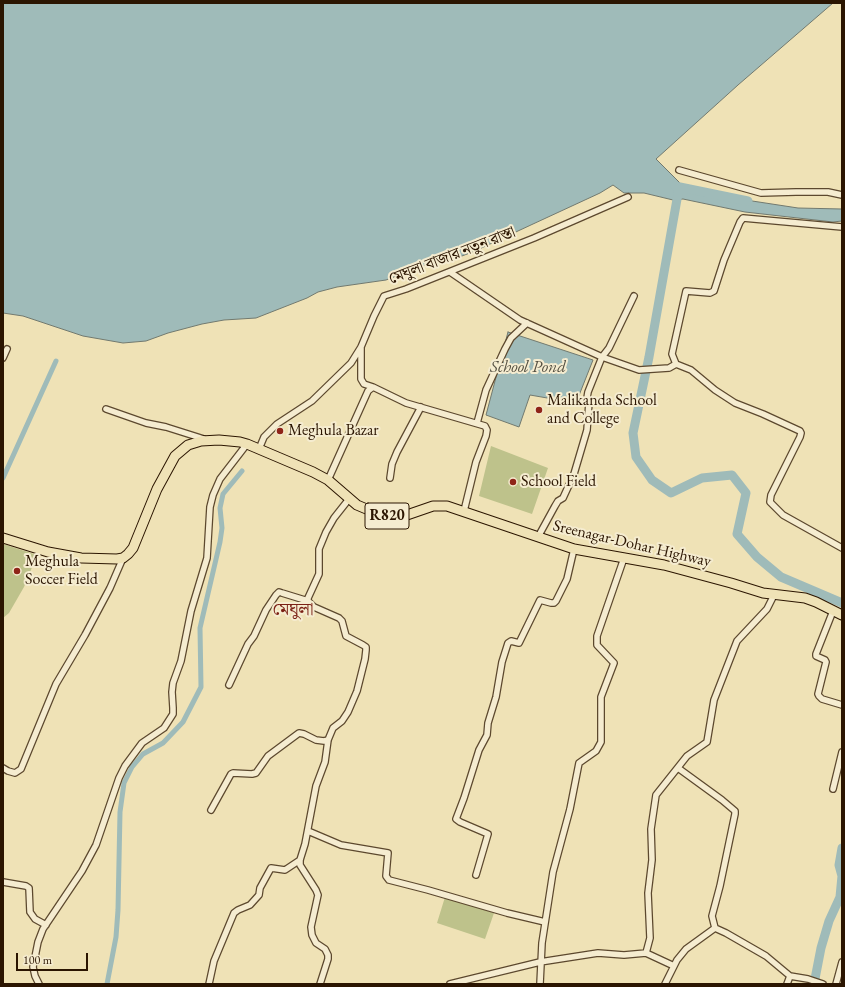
<!DOCTYPE html>
<html>
<head>
<meta charset="utf-8">
<style>
	body { margin:0 }
	#map { position:relative; width:845px; height:987px; overflow:hidden; background:#efe2b6; font-family:"EB Garamond",serif }
	canvas { display:block }
	.frame { position:absolute; inset:0; border:4px solid #2b1501; pointer-events:none }
	.scale { position:absolute; left:16px; top:953px; width:72px; height:18px; box-sizing:border-box; border:2px solid #2b1501; border-top:0; padding-left:5px; font-size:12px; line-height:14px; white-space:nowrap; color:#2b1501; -webkit-text-stroke:3px #f5ecd0; paint-order:stroke }
</style>
</head>
<body>
<div id="map">
<canvas width="845" height="987"></canvas>
<div class="frame"></div>
<div class="scale">100 m</div>
</div>
<script>
const ctx = document.querySelector('canvas').getContext('2d');
ctx.lineJoin = 'round';
function paint(path, color) {
  ctx.fillStyle = color;
  ctx.fill(path, 'evenodd');
}
function poly(rows) {
  const path = new Path2D();
  for (const r of rows) {
    path.moveTo(r[0], r[1]);
    for (let i = 2; i < r.length; i += 2) path.lineTo(r[i], r[i + 1]);
  }
  return path;
}
function strokePath(path, color, width, dash) {
  ctx.strokeStyle = color;
  ctx.lineWidth = width;
  ctx.lineCap = dash ? 'butt' : 'round';
  ctx.setLineDash(dash || []);
  ctx.stroke(path);
}
function drawText(font, color, halo, rows, align = 'center') {
  ctx.font = font + ' "EB Garamond","Noto Serif Bengali",serif';
  ctx.lineWidth = 4;
  ctx.setLineDash([]);
  ctx.textBaseline = 'middle';
  ctx.strokeStyle = halo;
  ctx.fillStyle = color;
  for (const [text, x, y, turn = 0] of rows) {
    ctx.save();
    ctx.translate(x, y);
    ctx.rotate((+turn || 0) * Math.PI / 180);
    ctx.textAlign = isNaN(turn) ? turn : align;
    if (halo) ctx.strokeText(text, 0, 0);
    ctx.fillText(text, 0, 0);
    ctx.restore();
  }
}
paint(poly([
	[491,446,548,468,532,514,479,496],
	[3,544,37,555,24,587,9,613,3,618],
	[445,897,494,913,485,939,437,923]
]), '#bec28b');
const water = poly([
	[3,3,833,3,738,85,656,159,686,189,700,193,798,208,842,209,842,221,833,222,745,212,683,199,673,200,644,193,624,193,613,185,600,193,533,224,475,251,454,259,430,263,386,280,337,287,318,292,307,298,256,318,224,320,202,324,168,333,146,341,123,343,83,336,23,316,3,313,3,3],
	[508,332,593,360,576,403,530,395,519,427,486,415,508,332]
]);
paint(water, '#9fbbb9');
strokePath(water, '#71796f', 1);
strokePath(poly([
	[3,478,56,361],
	[107,984,116,937,118,910,120,812,124,783,132,767,143,754,163,743,183,722,201,687,200,628,220,542,222,528,220,508,223,494,242,471]
]), '#9fbbb9', 5);
strokePath(poly([
	[675,186,748,201],
	[679,188,649,357,633,433,636,457,652,480,671,493,702,478,732,475,746,493,737,534,757,557,781,577,842,603],
	[814,984,821,948,829,921,840,897,842,876,839,865,842,848]
]), '#9fbbb9', 9);
const street = poly([
	[679,170,761,193,796,192,828,192,842,195],
	[842,227,743,218,740,222,724,260,714,291,710,293,686,291,672,354,676,364,691,370,715,390,735,403,763,414,800,431,801,433,800,437,771,495,770,502,783,515,842,548],
	[450,272,520,320,602,357,609,348,634,296],
	[361,348,361,379,364,384,373,387],
	[3,358,7,349],
	[106,409,146,423,166,427,204,439],
	[477,423,486,390,505,349,511,338,527,323],
	[259,449,264,437,277,424,312,401,351,363,361,347,374,316,384,296,406,289,534,238,628,197],
	[390,478,392,464,397,452,421,407],
	[328,480,368,391,373,387,406,403,485,426,487,430,486,436,476,462,464,511],
	[538,537,555,506,558,501,563,498,574,474,587,430,589,402,587,398,588,392,602,357,639,370,669,368,676,364],
	[833,611,816,654,816,656,825,660,826,662,818,694,819,696,822,699,842,705],
	[229,685,248,644,254,636,266,610,276,595,279,592,282,593,308,601],
	[3,768,8,771,15,773,21,769,56,684,85,635,110,588,123,558],
	[678,768,722,800,735,811,735,814,720,886,712,916,715,928,726,933,766,956,790,976,808,979,823,984],
	[833,789,842,752],
	[211,810,231,774,233,773,252,774,256,773,268,756,299,733,304,734,316,740,324,741,328,740],
	[308,831,341,845,388,853,386,876,389,880,428,890,507,913,545,922],
	[476,875,488,834,460,822,456,819,464,798,479,750,487,735,488,723,496,697,502,662,508,643,511,641,519,643,540,600,551,603,554,603,556,601,567,579,574,549],
	[3,882,26,886,29,888,30,912,35,919,46,925],
	[646,953,674,966],
	[39,984,35,976,33,967,38,942,43,929,82,871,96,845,119,778,125,766,142,743,164,728,173,714,173,708,172,692,173,683,181,661,191,611,207,558,210,507,213,495,220,479,247,444],
	[209,984,214,961,234,913,238,910,250,905,259,895,260,888,271,868,285,870,300,860],
	[320,984,328,959,328,955,325,949,316,943,312,935,311,927,318,895,316,890,300,865,300,860,305,844,316,786,325,762,328,740,333,728,342,721,348,712,357,691,365,659,366,650,366,647,363,645,346,636,342,621,339,618,314,607,308,601,308,598,319,574,319,549,326,532,334,518,349,499],
	[450,984,540,962,598,953,624,955,646,953,650,938,648,893,652,860,651,829,656,795,687,756,707,742,714,700,737,641,767,609,774,595],
	[540,984,542,943,553,872,570,809,579,763,596,751,601,742,601,697,614,663,597,645,597,636,624,558],
	[665,984,677,960,686,949,715,928],
	[787,984,790,976],
	[836,984,842,962]
]);
const primary = poly([
	[3,538,48,552,81,558,117,559,123,558,128,554,133,548,157,489,175,456,188,445,201,441,219,440,240,442,247,444,313,472,328,480,357,505,383,516,394,518,404,516,433,506,447,506,574,549,664,565,731,583,763,593,805,598,816,602,842,615]
]);
strokePath(street, '#5c482e', 8);
strokePath(primary, '#2b1501', 11);
strokePath(street, '#f5ecd0', 5.5);
strokePath(primary, '#efe2b6', 9);
for (const [x, y, r, color] of [
	[539,410,4,"#8f2418"],
	[280,431,4,"#8f2418"],
	[513,482,4,"#8f2418"],
	[17,571,4,"#8f2418"]
]) {
  const dot = new Path2D();
  dot.arc(x, y, r, 0, 2 * Math.PI);
  ctx.fillStyle = color;
  ctx.fill(dot);
  strokePath(dot, '#f5ecd0', 1.5);
}
for (const [x, y, w] of [
	[387,516,44]
]) {
  const box = new Path2D();
  box.roundRect(x - w / 2, y - 13, w, 26, 3);
  ctx.fillStyle = '#f5ecd0';
  ctx.fill(box);
  strokePath(box, '#2b1501', 1);
}
drawText('bold 15px', '#2b1501', null, [
	["R820",387,516]
]);
drawText('16px', '#2b1501', '#f5ecd0', [
	["মেঘুলা বাজার নতুন রাস্তা",452,256,-21],
	["Sreenagar-Dohar Highway",632,544,13]
]);
drawText('16px', '#2b1501', '#f5ecd0', [
	["Malikanda School",547,401],
	["and College",547,419],
	["Meghula Bazar",288,431],
	["School Field",521,482],
	["Meghula",25,562],
	["Soccer Field",25,580]
], 'left');
drawText('italic 17px', '#544f41', '#f5ecd0', [
	["School Pond",528,367]
]);
drawText('18px', '#7a1f14', '#f5ecd0', [
	["মেঘুলা",293,610]
]);
</script>
</body>
</html>
